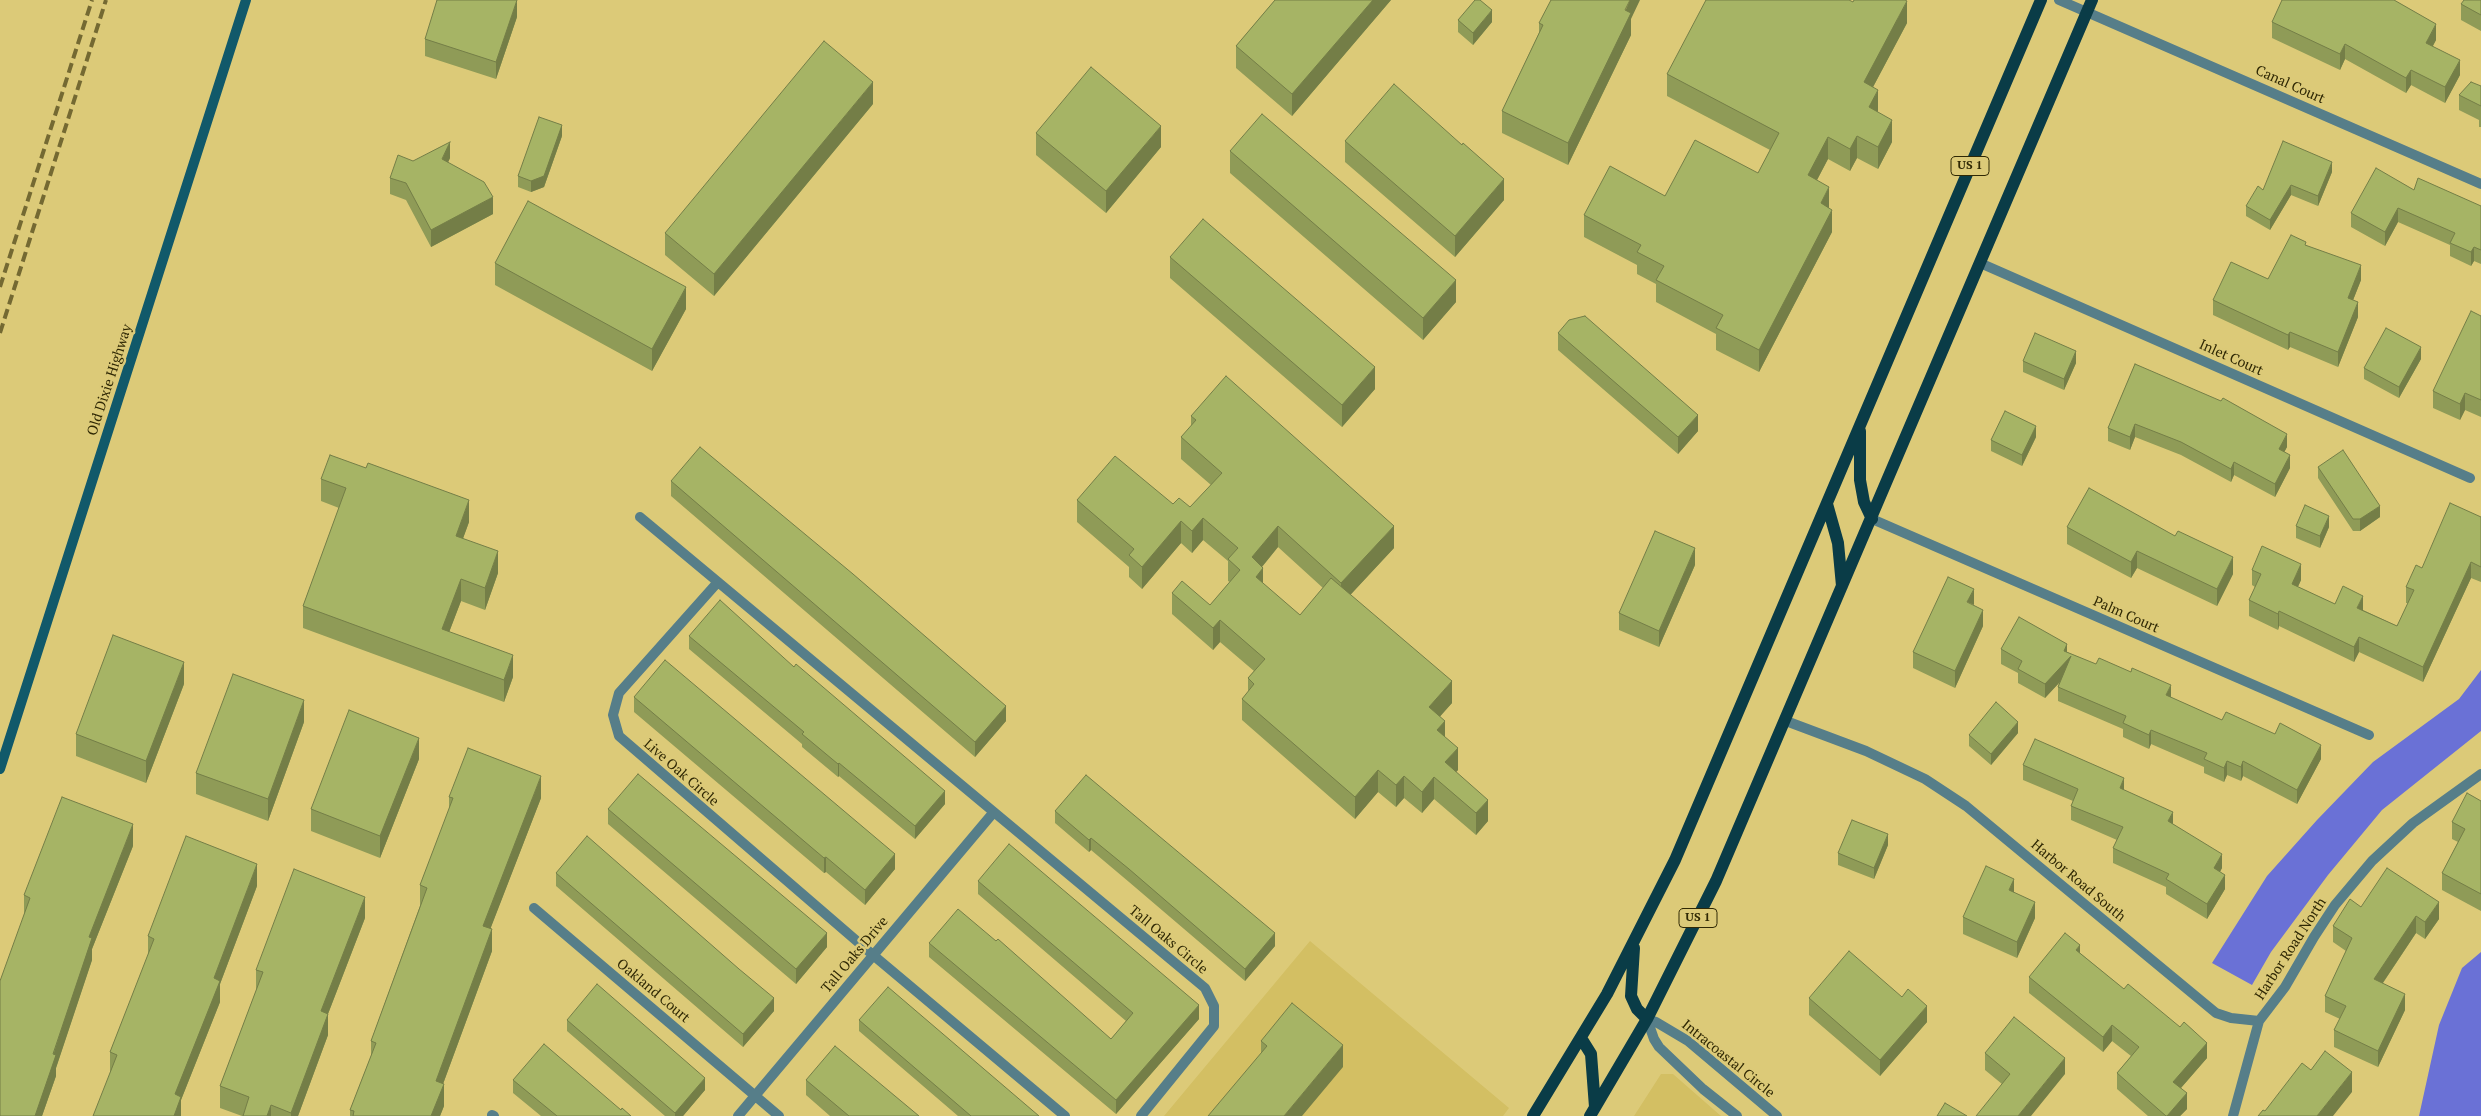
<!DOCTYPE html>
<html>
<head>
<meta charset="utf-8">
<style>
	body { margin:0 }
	canvas { display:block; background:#dcca78 }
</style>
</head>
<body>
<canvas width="2481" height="1116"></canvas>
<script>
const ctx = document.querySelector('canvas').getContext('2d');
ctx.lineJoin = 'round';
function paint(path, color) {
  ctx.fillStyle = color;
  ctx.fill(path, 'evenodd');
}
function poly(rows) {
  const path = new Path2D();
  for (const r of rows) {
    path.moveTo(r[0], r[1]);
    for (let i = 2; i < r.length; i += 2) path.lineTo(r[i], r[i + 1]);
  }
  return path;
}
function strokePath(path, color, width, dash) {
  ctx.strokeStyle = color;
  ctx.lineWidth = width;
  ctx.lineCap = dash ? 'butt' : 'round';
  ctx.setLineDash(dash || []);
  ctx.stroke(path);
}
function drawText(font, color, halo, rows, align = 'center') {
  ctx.font = font + ' "PT Serif",serif';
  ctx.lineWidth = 5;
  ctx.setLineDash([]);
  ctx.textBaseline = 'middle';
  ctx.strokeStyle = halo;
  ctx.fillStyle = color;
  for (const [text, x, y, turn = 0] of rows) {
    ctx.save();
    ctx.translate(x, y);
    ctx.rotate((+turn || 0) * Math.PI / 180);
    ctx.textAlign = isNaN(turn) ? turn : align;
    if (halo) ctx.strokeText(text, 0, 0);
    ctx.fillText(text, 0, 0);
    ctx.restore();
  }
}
paint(poly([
	[1310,941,1509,1108,1503,1116,1164,1116],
	[1661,1074,1673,1074,1721,1116,1634,1116]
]), '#d3bf63');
paint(poly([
	[2481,670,2481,731,2382,810,2328,875,2271,952,2252,985,2212,963,2267,876,2317,820,2373,762,2459,699],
	[2481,952,2481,1116,2419,1116,2439,1025,2462,968]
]), '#6a71d6');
strokePath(poly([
	[2059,0,2481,184],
	[1980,263,2470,478],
	[640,517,1205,988,1214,1006,1214,1026,1141,1116],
	[1872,519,2369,735],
	[717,583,619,693,613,715,619,736,873,955,1065,1116],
	[1786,721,1866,751,1925,779,1966,806,2216,1013,2231,1018,2259,1021],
	[534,908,779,1116],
	[1647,1019,1656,1022,1688,1041,1777,1116],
	[1647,1019,1654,1039,1659,1047,1703,1089,1737,1116],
	[492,1115,494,1116],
	[738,1116,993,813],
	[2233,1116,2259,1021,2285,987,2314,937,2335,905,2372,861,2413,823,2481,774]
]), '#567e89', 10);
strokePath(poly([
	[0,769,246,0]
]), '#11596a', 10);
strokePath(poly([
	[1860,431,1860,480,1864,502,1872,519],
	[1827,504,1838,543,1842,586],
	[1634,948,1631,996,1637,1009,1647,1019],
	[1581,1038,1591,1054,1595,1107],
	[1533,1116,1607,994,1675,860,2041,0],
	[1590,1116,1647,1019,1716,881,2092,0]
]), '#0a3c47', 12);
strokePath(poly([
	[0,287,92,0],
	[0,333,106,0]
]), '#746932', 4, [10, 5]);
paint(poly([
	[1275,0,1391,0,1292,116,1236,68,1236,46],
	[2481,0,2481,31,2461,20,2461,4],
	[1853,2,1907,23,1873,87,1878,112,1892,142,1878,169,1857,158,1850,171,1828,159,1817,180,1829,208,1832,232,1759,372,1716,350,1716,334,1656,302,1656,284,1637,274,1637,265,1584,237,1584,215,1758,173,1770,150,1667,96,1667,74],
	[517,17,496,79,425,56,425,39],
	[1631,19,1631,35,1568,165,1502,133,1502,111,1539,33,1539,23],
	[1458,20,1492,22,1473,45,1458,32],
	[2272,22,2436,40,2433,46,2460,75,2445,103,2411,85,2406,93,2345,59,2340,70,2272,38],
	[2481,86,2481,127,2479,127,2479,120,2459,110,2459,95],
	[873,104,714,296,665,255,665,233],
	[1036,133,1161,147,1106,213,1036,155],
	[562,136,544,187,531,192,518,187,518,176],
	[1345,141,1504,200,1455,257,1345,162],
	[1230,151,1456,302,1423,340,1230,173],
	[450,158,448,162,493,214,431,247,406,200,390,194,390,178,413,161],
	[2332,172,2318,206,2291,195,2270,230,2246,216,2246,206,2263,190],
	[2414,190,2481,206,2481,264,2474,261,2471,266,2450,256,2450,245,2398,222,2385,246,2351,227,2351,213],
	[2306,245,2361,280,2353,300,2358,317,2338,367,2290,347,2288,350,2213,315,2213,300,2268,279],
	[1170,257,1375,389,1342,427,1170,278],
	[495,263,686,309,652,371,495,285],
	[2481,316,2481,417,2465,410,2460,420,2433,408,2433,391],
	[1558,333,1698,431,1678,454,1558,350],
	[2421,359,2399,398,2364,379,2364,368],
	[2023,361,2076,363,2064,390,2023,372],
	[2135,364,2287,447,2284,452,2290,468,2275,497,2234,475,2231,482,2181,455,2135,437,2130,450,2108,441,2108,428],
	[1191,416,1394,548,1350,595,1452,703,1440,716,1445,737,1458,770,1456,772,1488,821,1476,835,1434,799,1422,813,1404,798,1396,807,1378,792,1355,819,1242,720,1242,699,1248,692,1248,678,1254,671,1220,642,1213,650,1172,614,1172,593,1210,605,1230,582,1228,581,1228,561,1203,540,1192,553,1181,543,1142,589,1129,577,1129,567,1077,522,1077,500,1173,504,1190,507,1211,485,1181,459,1181,437,1191,427],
	[1278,547,1323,588,1300,615,1263,584,1262,567],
	[2036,437,2022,466,1991,451,1991,440],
	[2318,467,2380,517,2360,531,2353,531,2318,478],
	[321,479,469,522,463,538,498,573,485,610,461,601,449,632,513,677,504,702,303,628,303,606,339,508,321,501],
	[671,481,1006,721,975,757,671,496],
	[2481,517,2481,582,2471,578,2423,682,2359,652,2354,662,2279,626,2278,630,2249,616,2249,600,2255,587,2252,585,2252,570,2301,580,2298,587,2335,604,2363,610,2397,626,2408,603,2406,603,2406,587,2422,568],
	[2296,526,2329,527,2320,548,2296,538],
	[2067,527,2233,574,2217,606,2137,568,2131,578,2067,544],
	[1695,565,1659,647,1619,630,1619,613],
	[1974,605,1983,626,1955,688,1913,668,1913,652],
	[689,636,945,804,915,839,839,776,838,777,802,747,802,744,689,649],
	[2001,649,2067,652,2222,720,2321,759,2297,804,2243,776,2241,781,2227,775,2224,782,2204,773,2204,767,2151,744,2149,749,2123,737,2123,729,2058,701,2058,687,2059,683,2045,698,2018,683,2018,673,2001,664],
	[184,684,146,783,76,756,76,734],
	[634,697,895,869,865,905,826,872,824,873,634,712],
	[304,722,268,821,196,794,196,773],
	[2018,733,1991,765,1969,746,1969,735],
	[419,759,380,858,311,831,311,809],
	[2023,765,2124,790,2173,824,2222,868,2220,872,2225,889,2207,919,2166,894,2166,887,2113,863,2113,848,2117,840,2071,820,2071,806,2073,801,2023,780],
	[449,797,541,798,490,929,492,951,443,1084,444,1106,440,1116,350,1116,350,1110,371,1056,371,1041,420,906,420,885,449,810],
	[2481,801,2481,911,2442,890,2442,873,2458,842,2452,839,2452,822],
	[608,809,827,947,796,984,608,824],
	[1055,811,1275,946,1245,981,1129,882,1091,850,1089,852,1055,823],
	[1888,845,1874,879,1838,865,1838,853],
	[133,846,92,949,92,960,56,1068,56,1076,42,1116,0,1116,24,914,24,895],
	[556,873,774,1011,743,1047,556,886],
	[978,881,1199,1019,1116,1114,929,957,929,943,1111,1039,1126,1021,978,894],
	[257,886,220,984,220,1002,181,1100,181,1116,110,1073,110,1052,148,956,148,936],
	[2014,893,2035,918,2017,958,1963,934,1963,917],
	[2361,907,2439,919,2425,939,2416,933,2383,983,2405,1010,2378,1067,2334,1047,2334,1030,2340,1019,2325,1012,2325,996,2346,951,2333,942,2333,926],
	[365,918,328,1014,328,1035,298,1116,242,1116,220,1108,220,1086,256,991,256,970],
	[2080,953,2207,1058,2181,1088,2187,1109,2180,1116,2148,1116,2117,1089,2117,1073,2131,1056,2112,1041,2103,1052,2029,993,2029,977],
	[1809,998,1927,1022,1880,1076,1809,1015],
	[567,1020,705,1090,683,1116,665,1116,567,1031],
	[859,1020,1039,1116,958,1116,859,1031],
	[1261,1041,1343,1067,1261,1053],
	[1985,1053,2065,1074,2002,1084,1985,1070],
	[513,1080,631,1116,541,1116,513,1093],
	[806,1080,919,1116,830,1116,806,1095]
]), '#8f9b57');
paint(poly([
	[517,0,517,17,496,79,496,62],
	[1373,0,1391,0,1292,116,1292,94],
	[1630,0,1640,0,1631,19,1631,35,1568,165,1568,143],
	[1907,1,1907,23,1864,104,1864,82],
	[1492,10,1492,22,1473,45,1473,33],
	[2436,24,2436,40,2426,58,2426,43],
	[2345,44,2345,59,2340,70,2340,54],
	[2460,60,2460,75,2445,103,2445,87],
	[2411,70,2411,85,2406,93,2406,78],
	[873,82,873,104,714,296,714,274],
	[1878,90,1878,112,1869,107],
	[1892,120,1892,142,1878,169,1878,147],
	[562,125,562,136,544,187,531,192,531,181],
	[1161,126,1161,147,1106,213,1106,191],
	[1857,136,1857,158,1850,171,1850,149],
	[1828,137,1828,159,1808,197,1808,175],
	[450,142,450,158,442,176,442,159],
	[2332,162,2332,172,2318,206,2318,196],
	[1504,179,1504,200,1455,257,1455,236],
	[2291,185,2291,195,2270,230,2270,220],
	[1829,187,1829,209,1821,203],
	[493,197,493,214,431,247,431,230],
	[2398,208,2398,222,2385,246,2385,232],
	[1832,210,1832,232,1759,372,1759,350],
	[2474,247,2474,261,2471,266,2471,252],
	[2361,265,2361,280,2348,313,2348,298],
	[1456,280,1456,302,1423,340,1423,318],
	[686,287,686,309,652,371,652,349],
	[2358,302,2358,317,2338,367,2338,352],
	[2290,332,2290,347,2288,350,2288,335],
	[2421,347,2421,359,2399,398,2399,387],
	[2076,351,2076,363,2064,390,2064,379],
	[1375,367,1375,389,1342,427,1342,405],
	[2465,393,2465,410,2460,420,2460,404],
	[1698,415,1698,431,1678,454,1678,437],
	[2135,424,2135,437,2130,450,2130,437],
	[2036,426,2036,437,2022,466,2022,455],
	[2287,434,2287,447,2279,462,2279,449],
	[2290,455,2290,468,2275,497,2275,484],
	[2234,462,2234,475,2231,482,2231,469],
	[469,500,469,522,456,558,456,536],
	[2380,506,2380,517,2360,531,2360,519],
	[2329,516,2329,527,2320,548,2320,536],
	[1203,518,1203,540,1192,553,1192,531],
	[1181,521,1181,543,1142,589,1142,567],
	[1278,526,1278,547,1252,579,1252,557],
	[1394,526,1394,548,1341,605,1341,583],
	[1695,548,1695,565,1659,647,1659,631],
	[498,551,498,573,485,610,485,588],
	[2137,551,2137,568,2131,578,2131,562],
	[2233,557,2233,574,2217,606,2217,589],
	[2471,562,2471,578,2423,682,2423,667],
	[2301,564,2301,580,2292,599,2292,584],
	[1263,568,1263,590,1256,577],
	[461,579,461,601,442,651,442,629],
	[1974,589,1974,605,1967,602],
	[2363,596,2363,611,2357,608],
	[1983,610,1983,626,1955,688,1955,671],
	[2279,611,2279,626,2278,630,2278,614],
	[1220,620,1220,642,1213,650,1213,628],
	[2359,637,2359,652,2354,662,2354,647],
	[2067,644,2067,658,2071,656,2071,670,2045,698,2045,684],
	[513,655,513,677,504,702,504,680],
	[184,662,184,684,146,783,146,761],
	[1452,681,1452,703,1429,729,1429,707],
	[2171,685,2171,700,2166,695],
	[304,700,304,722,268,821,268,799],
	[1006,706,1006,721,975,757,975,742],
	[1445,721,1445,743,1437,730],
	[2018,722,2018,733,1991,765,1991,754],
	[2151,730,2151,744,2149,749,2149,735],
	[419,738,419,759,380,858,380,836],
	[2321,745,2321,759,2297,804,2297,790],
	[1458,748,1458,770,1445,784,1445,762],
	[2227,761,2227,775,2224,782,2224,768],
	[2243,761,2243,776,2241,781,2241,767],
	[839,763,839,776,838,777,838,764],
	[1378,770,1378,792,1355,819,1355,797],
	[541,776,541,798,483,948,483,926],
	[1404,776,1404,798,1396,807,1396,785],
	[1434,777,1434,799,1422,813,1422,792],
	[2124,778,2124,793,2120,788],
	[945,791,945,804,915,839,915,826],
	[1488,800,1488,821,1476,835,1476,813],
	[2173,812,2173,826,2168,821],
	[133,824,133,846,92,949,92,960,56,1068,56,1076,42,1116,35,1116,89,937],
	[1888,834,1888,845,1874,879,1874,868],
	[1091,838,1091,850,1089,852,1089,840],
	[895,854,895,869,865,905,865,890],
	[2222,854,2222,868,2214,882,2214,868],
	[826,857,826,872,824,873,824,858],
	[257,864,257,886,220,984,220,1002,181,1100,181,1116,174,1116,175,1094,214,978],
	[2225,875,2225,889,2207,919,2207,904],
	[2014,879,2014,895,2009,890],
	[365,897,365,918,321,1032,321,1011],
	[2035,902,2035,918,2017,958,2017,942],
	[2439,902,2439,919,2425,939,2425,922],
	[2416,916,2416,933,2374,996,2374,979],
	[492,929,492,951,436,1103,436,1081],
	[827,933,827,947,796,984,796,969],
	[1275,933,1275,946,1245,981,1245,969],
	[2080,945,2080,961,2076,950],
	[2405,994,2405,1010,2378,1067,2378,1051],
	[774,998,774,1011,743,1047,743,1034],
	[1199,1005,1199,1019,1116,1114,1116,1100],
	[1927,1006,1927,1022,1880,1076,1880,1060],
	[328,1014,328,1035,298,1116,291,1116,291,1113],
	[2112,1025,2112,1041,2103,1052,2103,1037],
	[2207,1043,2207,1058,2173,1097,2173,1082],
	[1343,1045,1343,1067,1302,1116,1284,1116],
	[2065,1058,2065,1074,2031,1116,2018,1116],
	[2352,1072,2352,1092,2333,1116,2317,1116],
	[705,1078,705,1090,683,1116,675,1116,675,1113],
	[444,1084,444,1106,440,1116,431,1116],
	[2187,1093,2187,1109,2180,1116,2167,1116],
	[271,1105,271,1116,267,1116]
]), '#747e47');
const building = poly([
	[437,0,517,0,496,62,425,39,437,0],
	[1275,0,1373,0,1292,94,1236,46,1275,0],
	[1475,0,1480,0,1492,10,1473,33,1458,20,1475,0],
	[1551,0,1630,0,1625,10,1631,13,1568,143,1502,111,1543,25,1539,23,1551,0],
	[1706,0,1849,0,1853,2,1854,0,1905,0,1907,1,1864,82,1878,90,1869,107,1892,120,1878,147,1857,136,1850,149,1828,137,1808,175,1829,187,1821,203,1832,210,1759,350,1716,328,1723,315,1656,280,1664,266,1637,252,1641,245,1584,215,1610,166,1665,196,1695,140,1758,173,1779,133,1667,74,1706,0],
	[2282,0,2394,0,2436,24,2426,43,2460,60,2445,87,2411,70,2406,78,2345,44,2340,54,2272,22,2282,0],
	[2464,0,2481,0,2481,15,2461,4,2464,0],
	[824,41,873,82,714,274,665,233,824,41],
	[1091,67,1161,126,1106,191,1036,133,1091,67],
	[2471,82,2481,86,2481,106,2459,95,2471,82],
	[1394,84,1462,145,1463,143,1504,179,1455,236,1345,141,1394,84],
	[1262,114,1456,280,1423,318,1230,151,1262,114],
	[539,117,562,125,544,176,531,181,518,176,539,117],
	[2283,141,2332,162,2318,196,2291,185,2270,220,2246,206,2258,186,2263,190,2283,141],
	[450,142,442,159,484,182,493,197,431,230,406,183,390,178,398,155,413,161,450,142],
	[2376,168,2414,190,2418,178,2481,206,2481,250,2474,247,2471,252,2450,243,2455,233,2398,208,2385,232,2351,213,2376,168],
	[528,201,686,287,652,349,495,263,528,201],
	[1203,219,1375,367,1342,405,1170,257,1203,219],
	[2291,235,2306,242,2305,245,2361,265,2348,298,2358,302,2338,352,2290,332,2288,335,2213,300,2231,262,2268,279,2291,235],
	[2471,311,2481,316,2481,400,2465,393,2460,404,2433,391,2471,311],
	[1585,316,1698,415,1678,437,1558,333,1569,320,1585,316],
	[2386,328,2421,347,2399,387,2364,368,2386,328],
	[2035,333,2076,351,2064,379,2023,361,2035,333],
	[2135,364,2221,401,2223,398,2287,434,2279,449,2290,455,2275,484,2234,462,2231,469,2181,442,2135,424,2130,437,2108,428,2135,364],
	[1226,376,1394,526,1341,583,1278,526,1252,557,1263,568,1256,577,1300,615,1331,578,1452,681,1429,707,1445,721,1437,730,1458,748,1445,762,1488,800,1476,813,1434,777,1422,792,1404,776,1396,785,1378,770,1355,797,1242,699,1254,684,1248,678,1265,659,1220,620,1213,628,1172,593,1182,581,1210,605,1240,570,1228,559,1238,548,1203,518,1192,531,1181,521,1142,567,1129,555,1134,549,1077,500,1115,456,1173,504,1179,498,1190,507,1222,473,1181,437,1196,420,1191,416,1226,376],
	[2005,411,2036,426,2022,455,1991,440,2005,411],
	[700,447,853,574,1006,706,975,742,671,481,700,447],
	[2343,450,2380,506,2360,519,2353,519,2318,467,2343,450],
	[330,455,366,468,368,463,469,500,456,536,498,551,485,588,461,579,442,629,513,655,504,680,303,606,346,488,321,479,330,455],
	[2089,488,2175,536,2178,531,2233,557,2217,589,2137,551,2131,562,2067,527,2089,488],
	[2450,503,2481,517,2481,567,2471,562,2423,667,2359,637,2354,647,2279,611,2278,614,2249,600,2261,574,2252,570,2262,546,2301,564,2292,584,2335,604,2343,586,2363,596,2357,608,2397,626,2414,590,2406,587,2416,565,2422,568,2450,503],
	[2305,505,2329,516,2320,536,2296,526,2305,505],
	[1655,531,1695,548,1659,631,1619,613,1655,531],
	[1948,577,1974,589,1967,602,1983,610,1955,671,1913,652,1948,577],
	[720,600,794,667,796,664,945,791,915,826,839,763,838,764,802,734,804,732,689,636,720,600],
	[2019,617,2067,644,2064,651,2096,664,2099,658,2131,672,2132,668,2171,685,2166,695,2222,720,2226,712,2275,734,2280,723,2321,745,2297,790,2243,761,2241,767,2227,761,2224,768,2204,759,2207,753,2151,730,2149,735,2123,723,2126,716,2058,687,2071,656,2045,684,2018,669,2022,661,2001,649,2019,617],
	[113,635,184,662,146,761,76,734,113,635],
	[665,660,895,854,865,890,826,857,824,858,634,697,665,660],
	[233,674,304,700,268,799,196,773,233,674],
	[1996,702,2018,722,1991,754,1969,735,1996,702],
	[349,710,419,738,380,836,311,809,349,710],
	[2035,739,2124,778,2120,788,2173,812,2168,821,2222,854,2214,868,2225,875,2207,904,2166,879,2169,874,2113,848,2123,827,2071,806,2078,789,2023,765,2035,739],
	[468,748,541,776,483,926,492,929,436,1081,444,1084,431,1116,353,1116,354,1111,350,1110,376,1043,371,1041,427,888,420,885,453,798,449,797,468,748],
	[638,774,827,933,796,969,608,809,638,774],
	[1086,775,1275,933,1245,969,1129,869,1091,838,1089,840,1055,811,1086,775],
	[2467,793,2481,801,2481,894,2442,873,2465,829,2452,822,2467,793],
	[62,797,133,824,89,937,92,938,53,1054,56,1055,35,1116,0,1116,0,981,30,898,24,895,62,797],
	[1852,820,1888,834,1874,868,1838,853,1852,820],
	[186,836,257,864,214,978,220,981,175,1094,181,1097,174,1116,93,1116,117,1055,110,1052,154,939,148,936,186,836],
	[587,836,739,969,774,998,743,1034,556,873,587,836],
	[1009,844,1199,1005,1116,1100,929,943,958,909,996,941,998,939,1111,1039,1133,1013,978,881,1009,844],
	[1986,866,2014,879,2009,890,2035,902,2017,942,1963,917,1986,866],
	[2387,868,2439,902,2425,922,2416,916,2374,979,2405,994,2378,1051,2334,1030,2346,1006,2325,996,2352,938,2333,926,2350,899,2361,907,2387,868],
	[294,869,365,897,321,1011,328,1014,291,1113,271,1105,267,1116,243,1116,249,1097,220,1086,263,972,256,970,294,869],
	[2065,933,2080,945,2076,950,2124,989,2128,984,2180,1027,2184,1022,2207,1043,2173,1082,2187,1093,2167,1116,2166,1116,2117,1073,2139,1047,2112,1025,2103,1037,2029,977,2065,933],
	[1849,951,1902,997,1908,989,1927,1006,1880,1060,1809,998,1849,951],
	[597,984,705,1078,675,1113,567,1020,597,984],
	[888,987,1039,1116,971,1116,859,1020,888,987],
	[1292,1003,1343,1045,1284,1116,1208,1116,1267,1046,1261,1041,1292,1003],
	[2014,1017,2065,1058,2018,1116,1976,1116,2010,1074,1985,1053,2014,1017],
	[544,1044,621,1110,622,1108,631,1116,557,1116,513,1080,544,1044],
	[835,1046,919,1116,849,1116,806,1080,835,1046],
	[2325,1051,2352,1072,2317,1116,2258,1116,2263,1110,2265,1111,2302,1063,2311,1070,2325,1051],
	[1945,1103,1967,1116,1937,1116,1945,1103]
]);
paint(building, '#a6b465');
strokePath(building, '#747e47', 1);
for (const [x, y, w] of [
	[1970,166,38],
	[1698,918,38]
]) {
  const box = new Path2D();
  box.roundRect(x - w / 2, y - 9.5, w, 19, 4);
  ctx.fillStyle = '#dcca78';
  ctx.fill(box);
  strokePath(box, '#2f2804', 1);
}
drawText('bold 12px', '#2f2804', null, [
	["US 1",1970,166],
	["US 1",1698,918]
]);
drawText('14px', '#2f2804', '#dcca78', [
	["Canal Court",2290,85,24],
	["Inlet Court",2231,358,24],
	["Old Dixie Highway",110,380,-72],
	["Palm Court",2126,615,24],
	["Live Oak Circle",681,773,41],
	["Harbor Road South",2078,881,40],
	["Tall Oaks Circle",1168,940,40],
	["Harbor Road North",2291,949,-57],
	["Tall Oaks Drive",855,955,-50],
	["Oakland Court",653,991,40],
	["Intracoastal Circle",1728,1059,39]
]);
</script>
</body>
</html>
